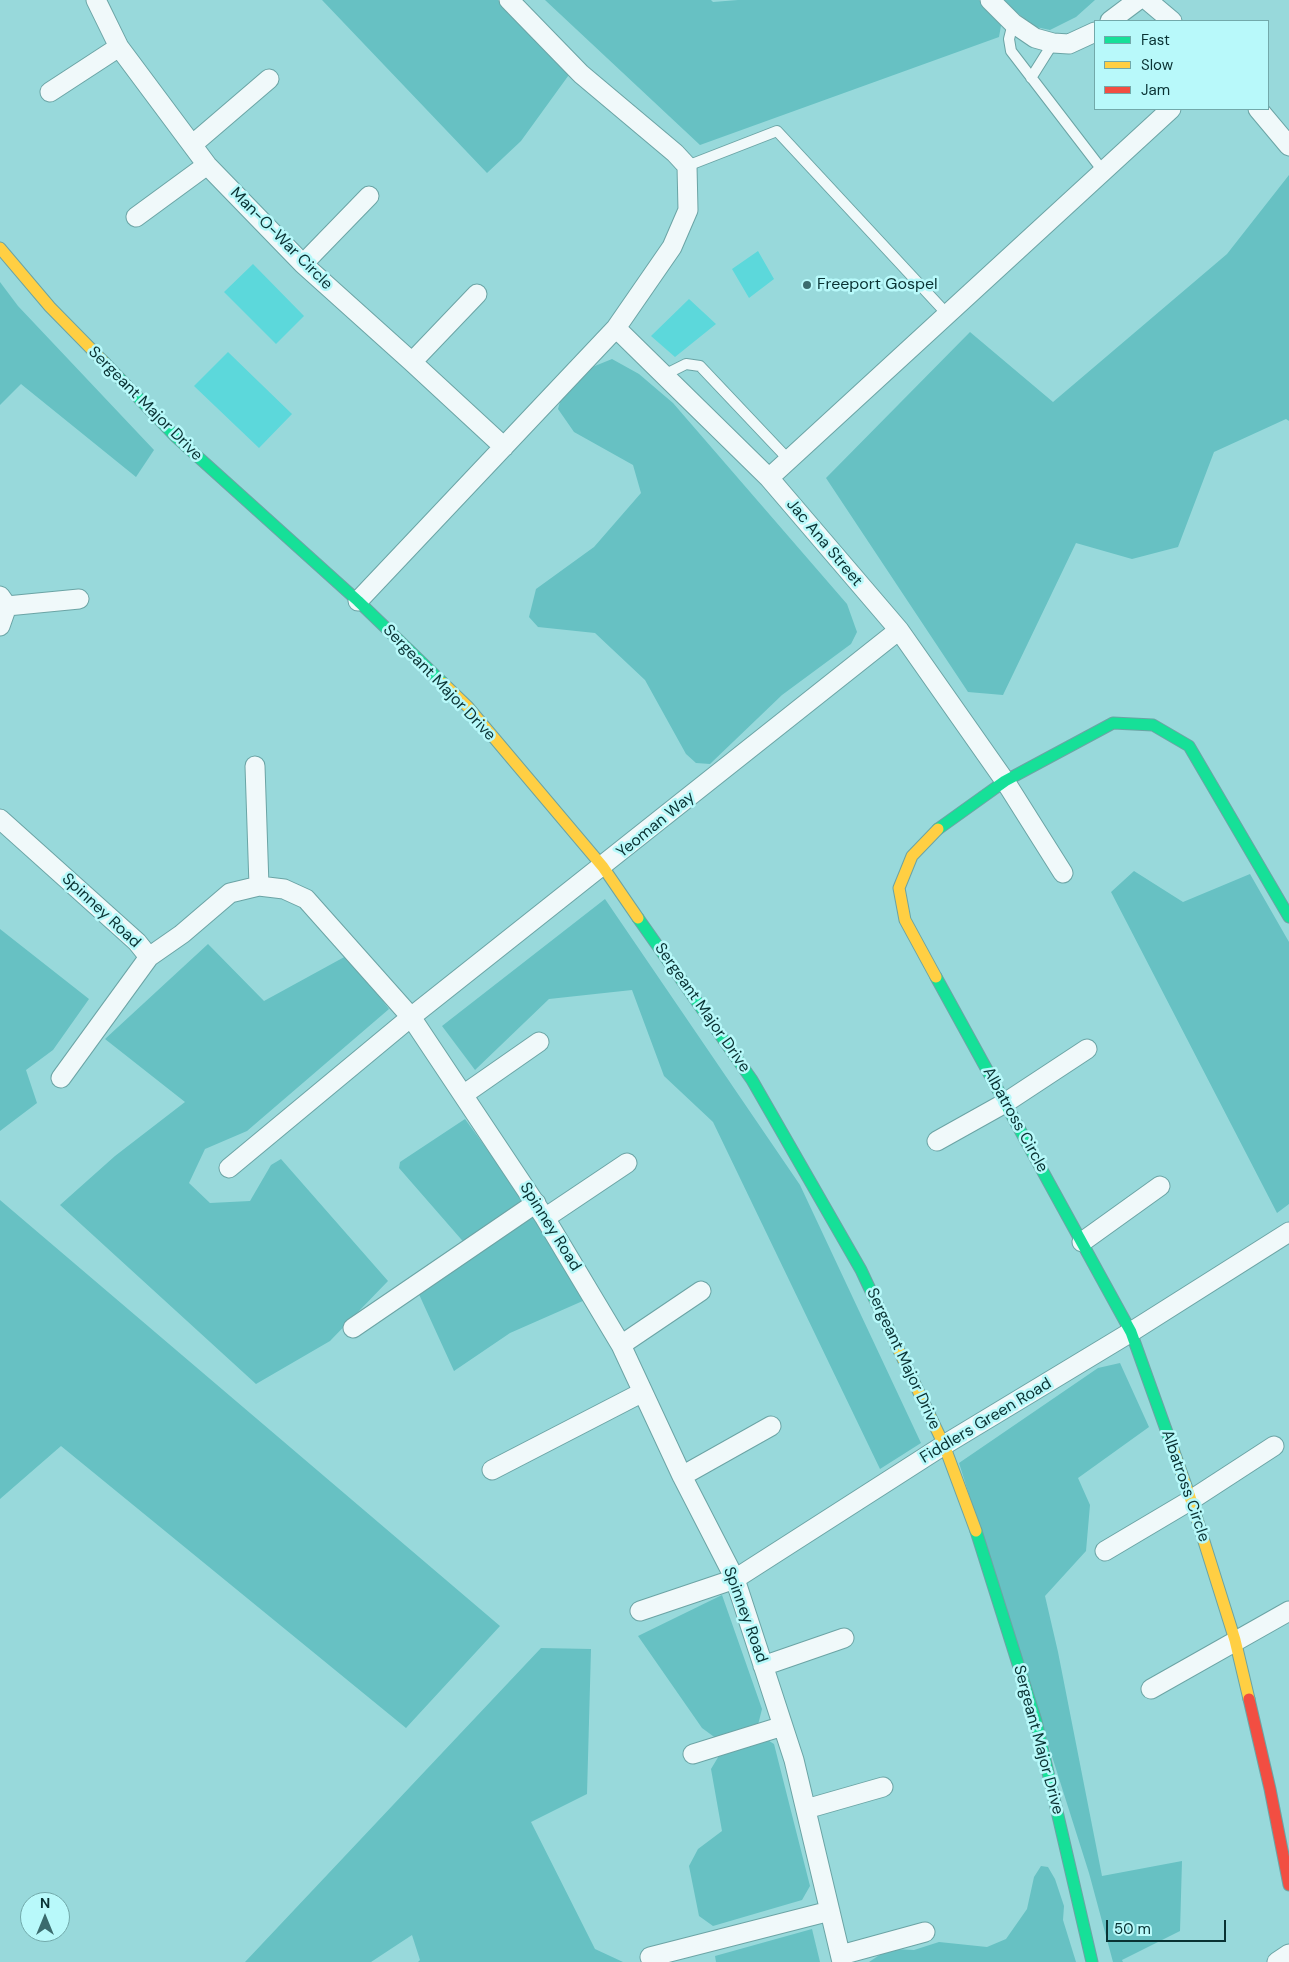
<!DOCTYPE html>
<html>
<head>
<meta charset="utf-8">
<style>
	body { margin:0 }
	#map { position:relative; width:1289px; height:1962px; overflow:hidden; background:#98d9db; font-family:"DM Sans",sans-serif }
	canvas { display:block }
	.legend { position:absolute; left:1094px; top:20px; width:175px; height:90px; box-sizing:border-box; background:#b8f9fa; border:1px solid #72a9aa; margin:0; padding:6px 9px; list-style:none; font-size:15px; color:#093233 }
	.legend li { display:flex; align-items:center; gap:10px; height:25px }
	.legend b { width:25px; border:1px solid #72a9aa }
	.north { position:absolute; left:20px; top:1892px; width:50px; height:50px; box-sizing:border-box; background:#b8f9fa; border:1px solid #72a9aa; border-radius:50%; rotate:0deg; font-size:14px; font-weight:700; line-height:20px; text-align:center; color:#093233 }
	.north::after { content:''; display:block; margin:auto; width:18px; height:22px; background:#3b6c6e; clip-path:polygon(50% 0,100% 100%,50% 72%,0 100%) }
	.scale { position:absolute; left:1106px; top:1920px; width:120px; height:22px; box-sizing:border-box; border:2px solid #093233; border-top:0; padding-left:6px; font-size:15px; line-height:18px; white-space:nowrap; color:#093233; -webkit-text-stroke:4px #b8f9fa; paint-order:stroke }
</style>
</head>
<body>
<div id="map">
<canvas width="1289" height="1962"></canvas>
<ul class="legend">
<li><b style="height:6px;background:#16e098"></b>Fast</li>
<li><b style="height:6px;background:#ffcf43"></b>Slow</li>
<li><b style="height:6px;background:#f24e42"></b>Jam</li>
</ul>
<div class="north">N</div>
<div class="scale">50 m</div>
</div>
<script>
const ctx = document.querySelector('canvas').getContext('2d');
ctx.lineJoin = 'round';
function paint(path, color) {
  ctx.fillStyle = color;
  ctx.fill(path, 'evenodd');
}
function poly(rows) {
  const path = new Path2D();
  for (const r of rows) {
    path.moveTo(r[0], r[1]);
    for (let i = 2; i < r.length; i += 2) path.lineTo(r[i], r[i + 1]);
  }
  return path;
}
function strokePath(path, color, width, dash) {
  ctx.strokeStyle = color;
  ctx.lineWidth = width;
  ctx.lineCap = dash ? 'butt' : 'round';
  ctx.setLineDash(dash || []);
  ctx.stroke(path);
}
function drawText(font, color, halo, rows, align = 'center') {
  ctx.font = font + ' "DM Sans",sans-serif';
  ctx.lineWidth = 5;
  ctx.setLineDash([]);
  ctx.textBaseline = 'middle';
  ctx.strokeStyle = halo;
  ctx.fillStyle = color;
  for (const [text, x, y, turn = 0] of rows) {
    ctx.save();
    ctx.translate(x, y);
    ctx.rotate((+turn || 0) * Math.PI / 180);
    ctx.textAlign = isNaN(turn) ? turn : align;
    if (halo) ctx.strokeText(text, 0, 0);
    ctx.fillText(text, 0, 0);
    ctx.restore();
  }
}
paint(poly([
	[758,251,774,279,749,298,732,269],
	[253,264,304,316,276,344,224,292],
	[689,299,716,324,675,357,651,336],
	[228,352,292,414,259,448,194,386]
]), '#5cd8db');
paint(poly([
	[322,0,498,0,533,38,571,72,521,141,487,173],
	[545,0,711,0,713,2,738,0,979,0,1002,20,999,37,700,145],
	[1000,0,1095,0,1076,17,1050,30,1036,27],
	[1289,175,1289,421,1286,419,1214,452,1178,547,1132,559,1076,543,1003,695,968,692,826,478,970,332,1053,402,1227,254],
	[0,282,18,306,154,450,136,477,21,384,0,405],
	[612,359,639,374,673,403,847,604,857,632,851,644,782,695,710,764,696,763,686,754,645,680,595,633,538,627,529,617,536,589,594,547,641,493,633,465,574,432,558,409,562,395,585,370],
	[1134,871,1183,902,1250,874,1289,942,1289,1204,1277,1213,1111,892],
	[605,899,800,1185,921,1443,880,1469,713,1122,664,1076,632,990,549,999,475,1070,442,1026],
	[0,929,89,999,53,1050,26,1070,37,1103,0,1131],
	[208,944,264,1001,348,955,389,1009,247,1131,205,1149,189,1183,210,1203,250,1201,271,1165,281,1159,388,1281,330,1341,256,1384,60,1205,115,1156,185,1102,105,1039],
	[465,1119,551,1237,585,1300,510,1333,454,1371,417,1290,474,1254,399,1168,400,1162],
	[0,1200,500,1626,406,1728,61,1446,0,1499],
	[1120,1363,1149,1427,1078,1478,1090,1505,1086,1551,1045,1596,1058,1652,1102,1876,1182,1861,1180,1931,1122,1960,1123,1962,1113,1962,1089,1873,959,1463,1098,1368],
	[722,1595,762,1709,758,1725,717,1739,702,1728,638,1636],
	[541,1648,591,1649,587,1794,531,1822,595,1949,623,1962,418,1962,420,1960,412,1935,371,1962,245,1962],
	[766,1739,774,1744,810,1886,802,1900,713,1926,699,1916,689,1866,698,1849,722,1831,711,1769,720,1754],
	[1041,1866,1048,1867,1055,1879,1064,1906,1063,1920,1076,1962,869,1962,881,1954,894,1949,914,1950,939,1942,987,1947,1006,1939,1027,1909,1034,1877],
	[812,1929,820,1962,716,1962,715,1956]
]), '#67c1c3');
const lane = poly([
	[1013,23,1009,39,1011,51,1103,171],
	[1031,78,1053,43],
	[687,166,777,131,947,314],
	[664,375,686,364,700,366,788,459]
]);
const street = poly([
	[96,0,119,47,207,165,303,264,412,362,504,447],
	[990,0,1013,23,1035,38,1053,43,1069,44,1095,32],
	[1147,0,1172,21],
	[1110,21,1138,0],
	[50,92,119,47],
	[1258,109,1289,146],
	[192,145,269,79],
	[136,217,207,165],
	[303,264,369,196],
	[616,328,769,478,899,630,1005,781,1063,873],
	[412,362,477,294],
	[769,478,1171,109],
	[358,601,616,328,672,247,688,210,687,166,675,153,581,74,509,0],
	[7,606,79,599],
	[0,626,7,606,0,596],
	[255,766,259,886],
	[0,819,137,942,149,957,182,934,230,893,259,886,284,889,306,899,411,1017,545,1218,621,1345,682,1476,735,1579,794,1760,842,1962],
	[61,1078,149,957],
	[463,1095,539,1042],
	[937,1141,1005,1103,1087,1049],
	[229,1168,411,1017,899,630],
	[545,1218,627,1163],
	[1082,1242,1160,1186],
	[353,1328,536,1203],
	[621,1345,701,1291],
	[492,1470,643,1392],
	[682,1476,771,1426],
	[1105,1551,1191,1500,1274,1446],
	[640,1611,735,1579,944,1445,1131,1332,1289,1232],
	[763,1666,844,1638],
	[1151,1689,1289,1611],
	[693,1754,783,1726],
	[806,1809,883,1787],
	[841,1955,925,1932],
	[650,1957,830,1911],
	[1277,1962,1289,1954]
]);
const fast = poly([
	[104,362,176,437,358,601,443,683],
	[938,829,1005,781,1113,723,1153,725,1189,746,1289,917],
	[638,918,752,1080,861,1270,892,1336],
	[936,977,1131,1332,1173,1449],
	[976,1531,1036,1721,1092,1962]
]);
const slow = poly([
	[0,248,50,307,104,362],
	[443,683,468,707,603,867,638,918],
	[936,977,905,920,899,888,912,856,938,829],
	[892,1336,944,1445,976,1531],
	[1173,1449,1191,1500,1235,1640,1249,1699]
]);
const jam = poly([
	[1249,1699,1270,1789,1289,1885]
]);
strokePath(lane, '#6ba4a5', 12);
strokePath(street, '#6ba4a5', 21);
strokePath(fast, '#6ba4a5', 13);
strokePath(slow, '#6ba4a5', 13);
strokePath(jam, '#6ba4a5', 13);
strokePath(lane, '#f0f9fa', 10);
strokePath(street, '#f0f9fa', 19);
strokePath(fast, '#16e098', 11);
strokePath(slow, '#ffcf43', 11);
strokePath(jam, '#f24e42', 11);
for (const [x, y, r, color] of [
	[807,285,5,"#3b6c6e"]
]) {
  const dot = new Path2D();
  dot.arc(x, y, r, 0, 2 * Math.PI);
  ctx.fillStyle = color;
  ctx.fill(dot);
  strokePath(dot, '#b8f9fa', 2);
}
drawText('16px', '#093233', '#b8f9fa', [
	["Man-O-War Circle",281,239,45],
	["Sergeant Major Drive",145,404,45],
	["Jac Ana Street",824,543,50],
	["Sergeant Major Drive",439,683,46],
	["Yeoman Way",656,825,-39],
	["Spinney Road",101,911,43],
	["Sergeant Major Drive",702,1008,55],
	["Albatross Circle",1015,1120,61],
	["Spinney Road",550,1227,58],
	["Sergeant Major Drive",903,1359,65],
	["Fiddlers Green Road",986,1421,-31],
	["Albatross Circle",1185,1486,71],
	["Spinney Road",745,1615,70],
	["Sergeant Major Drive",1038,1740,75]
]);
drawText('16px', '#093233', '#b8f9fa', [
	["Freeport Gospel",817,285]
], 'left');
</script>
</body>
</html>
